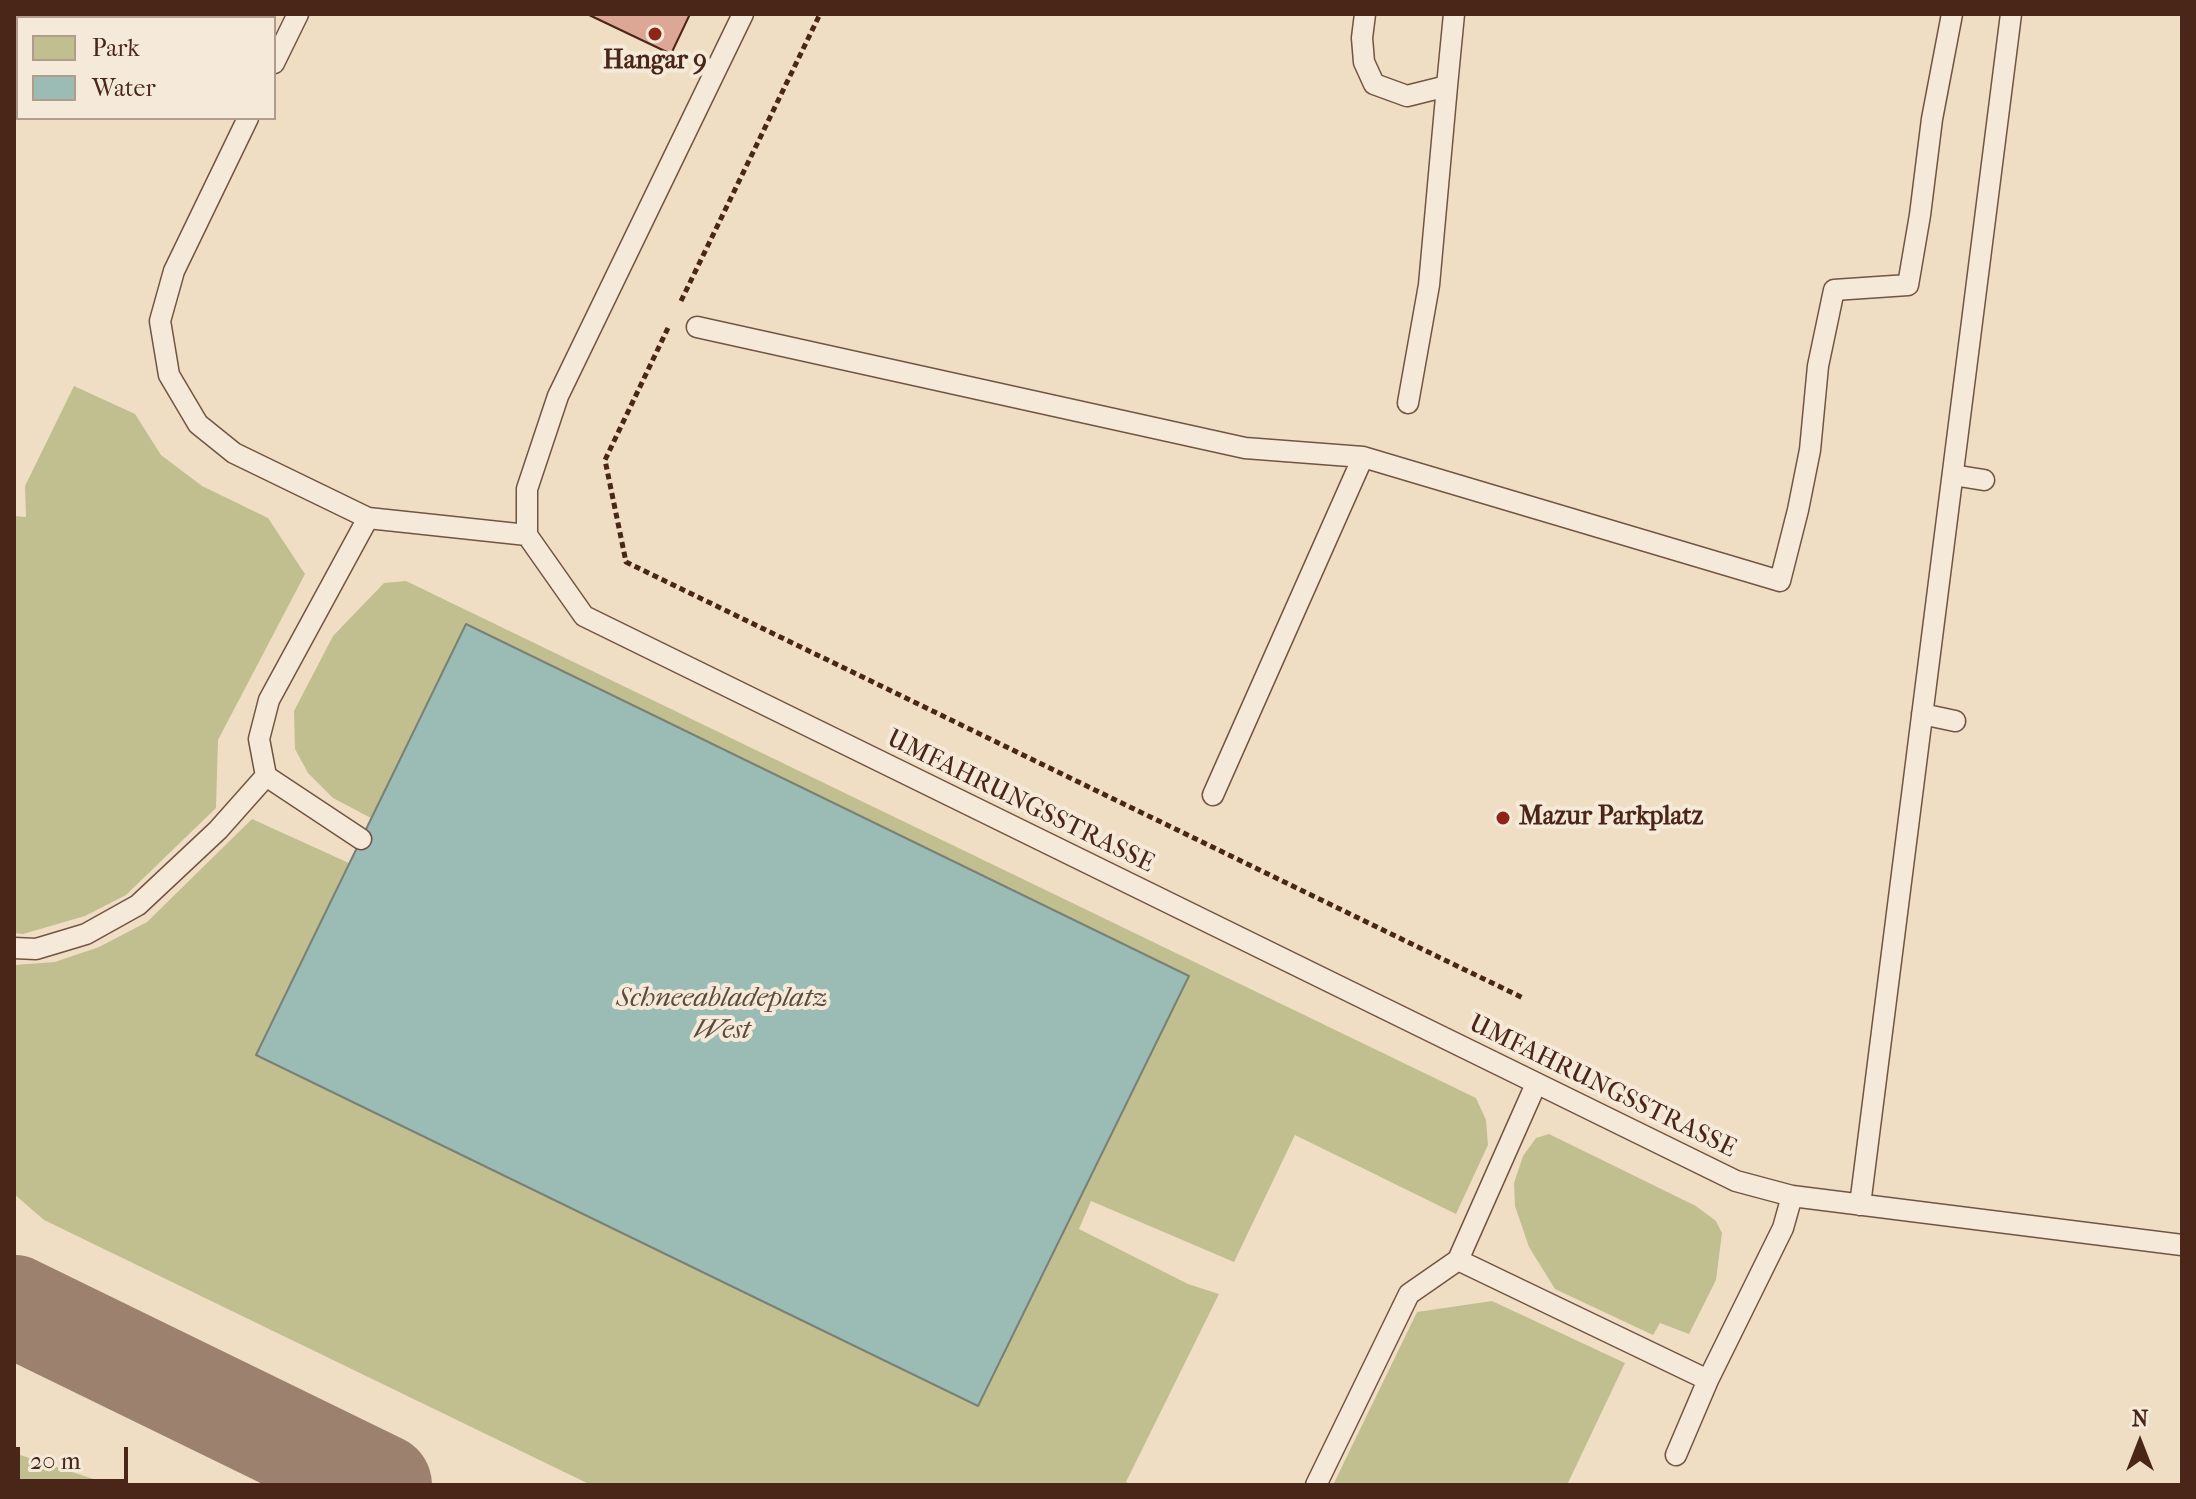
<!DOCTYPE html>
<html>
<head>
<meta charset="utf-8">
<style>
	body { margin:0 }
	#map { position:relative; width:2196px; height:1499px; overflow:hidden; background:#f0dec4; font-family:"IM FELL French Canon",serif }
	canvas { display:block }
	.frame { position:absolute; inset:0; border:16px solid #492617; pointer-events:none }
	.legend { position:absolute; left:16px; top:16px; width:260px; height:104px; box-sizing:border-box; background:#f5ead9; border:2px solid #b09c8b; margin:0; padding:10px 14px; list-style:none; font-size:24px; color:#492617 }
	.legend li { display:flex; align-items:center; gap:16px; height:40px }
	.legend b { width:40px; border:2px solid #b09c8b }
	.north { position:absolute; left:2100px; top:1403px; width:80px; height:80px; -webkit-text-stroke:6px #f5ead9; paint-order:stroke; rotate:0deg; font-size:22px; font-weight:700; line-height:32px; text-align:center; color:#492617 }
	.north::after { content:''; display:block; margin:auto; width:28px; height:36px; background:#492617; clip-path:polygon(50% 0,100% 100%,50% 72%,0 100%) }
	.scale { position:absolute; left:16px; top:1447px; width:112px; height:36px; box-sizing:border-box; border:4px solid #492617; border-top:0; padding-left:10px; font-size:24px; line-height:28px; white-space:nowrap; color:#492617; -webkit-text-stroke:6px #f5ead9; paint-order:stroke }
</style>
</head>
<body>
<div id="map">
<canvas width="2196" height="1499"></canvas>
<div class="frame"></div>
<ul class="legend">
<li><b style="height:22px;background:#c1bf8f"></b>Park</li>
<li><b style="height:22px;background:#9abcb5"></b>Water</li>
</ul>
<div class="north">N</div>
<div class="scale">20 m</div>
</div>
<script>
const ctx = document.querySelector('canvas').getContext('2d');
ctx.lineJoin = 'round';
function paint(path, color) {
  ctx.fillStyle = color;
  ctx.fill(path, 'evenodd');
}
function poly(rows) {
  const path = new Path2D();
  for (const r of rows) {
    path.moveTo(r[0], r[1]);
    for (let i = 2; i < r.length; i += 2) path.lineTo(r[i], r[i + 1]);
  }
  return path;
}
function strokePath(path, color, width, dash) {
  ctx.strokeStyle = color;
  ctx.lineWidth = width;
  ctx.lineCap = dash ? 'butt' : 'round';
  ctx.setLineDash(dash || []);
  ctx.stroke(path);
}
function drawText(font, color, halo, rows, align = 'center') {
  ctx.font = font + ' "IM FELL French Canon",serif';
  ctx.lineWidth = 8;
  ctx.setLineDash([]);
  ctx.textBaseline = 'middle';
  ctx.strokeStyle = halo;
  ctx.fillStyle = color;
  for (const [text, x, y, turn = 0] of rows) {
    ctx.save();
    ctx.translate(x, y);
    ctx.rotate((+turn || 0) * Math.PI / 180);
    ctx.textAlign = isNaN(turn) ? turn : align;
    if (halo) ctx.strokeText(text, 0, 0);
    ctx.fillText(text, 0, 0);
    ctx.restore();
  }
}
paint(poly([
	[74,386,135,414,161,455,202,486,268,518,305,574,218,740,216,808,126,895,85,916,23,934,14,933,14,516,26,517,25,486],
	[406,581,1476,1098,1486,1120,1488,1145,1456,1214,1295,1135,1234,1262,1091,1201,1079,1229,1188,1284,1219,1294,1126,1482,1132,1485,591,1485,44,1220,14,1194,14,965,55,962,99,947,147,922,252,819,349,863,256,1055,466,625,371,818,333,798,308,773,295,749,294,711,333,636,384,583],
	[1549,1134,1696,1206,1716,1221,1722,1233,1716,1280,1689,1334,1660,1323,1653,1335,1555,1289,1529,1247,1515,1206,1514,1183,1523,1156,1536,1138],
	[1492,1301,1625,1363,1567,1485,1333,1485,1417,1312],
	[14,1453,112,1485,14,1485]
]), '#c1bf8f');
const water = poly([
	[466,624,1189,976,978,1406,256,1055,466,624]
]);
paint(water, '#9abcb5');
strokePath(water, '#7a8076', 2);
strokePath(poly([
	[14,1306,381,1485]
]), '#9c826e', 102);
const building = poly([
	[587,14,690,14,671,54,587,14]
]);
paint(building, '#dca795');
strokePath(building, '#492617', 2);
const service = poly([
	[1365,14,1362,38,1364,62,1374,84,1407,96,1447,86,1454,14],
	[14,43,18,44],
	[274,63,298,14],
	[14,93,18,95],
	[248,118,174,271,160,321,169,375,198,424,234,453,368,518,527,535,584,616,1736,1181,1792,1196,2182,1245],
	[697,327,1245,448,1363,457,1780,581,1798,510,1810,450,1818,366,1834,290,1908,285,1920,215,1932,119,1952,14],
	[1408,403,1429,285,1447,86],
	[1953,475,1984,480],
	[527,535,527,489,558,396,743,14],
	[1922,714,1955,721],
	[266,776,361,839],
	[1213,795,1363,457],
	[14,948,36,949,86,934,138,905,218,830,266,776,259,739,269,700,368,518],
	[1860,1205,2011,14],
	[1458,1260,1708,1380],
	[1676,1455,1708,1380,1783,1228,1792,1196],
	[1316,1485,1409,1294,1458,1260,1536,1084]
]);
strokePath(service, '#735442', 23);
strokePath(poly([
	[681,301,820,14],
	[668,328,605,460,626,562,1523,998]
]), '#492617', 5, [6, 4]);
strokePath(service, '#f5ead9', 20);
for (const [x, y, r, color] of [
	[655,34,8,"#8f2418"],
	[1503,818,8,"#8f2418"]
]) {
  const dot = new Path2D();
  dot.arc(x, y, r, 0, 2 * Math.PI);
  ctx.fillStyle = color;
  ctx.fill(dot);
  strokePath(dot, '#f5ead9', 3);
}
drawText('bold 26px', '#492617', '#f5ead9', [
	["Hangar 9",655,62],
	["Mazur Parkplatz",1519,818,"left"]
]);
drawText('26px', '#492617', '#f5ead9', [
	["UMFAHRUNGSSTRASSE",1020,802,26],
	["UMFAHRUNGSSTRASSE",1602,1087,26]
]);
drawText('italic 28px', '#5d4c3e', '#f5ead9', [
	["Schneeabladeplatz",722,999],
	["West",722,1031]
]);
</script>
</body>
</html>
